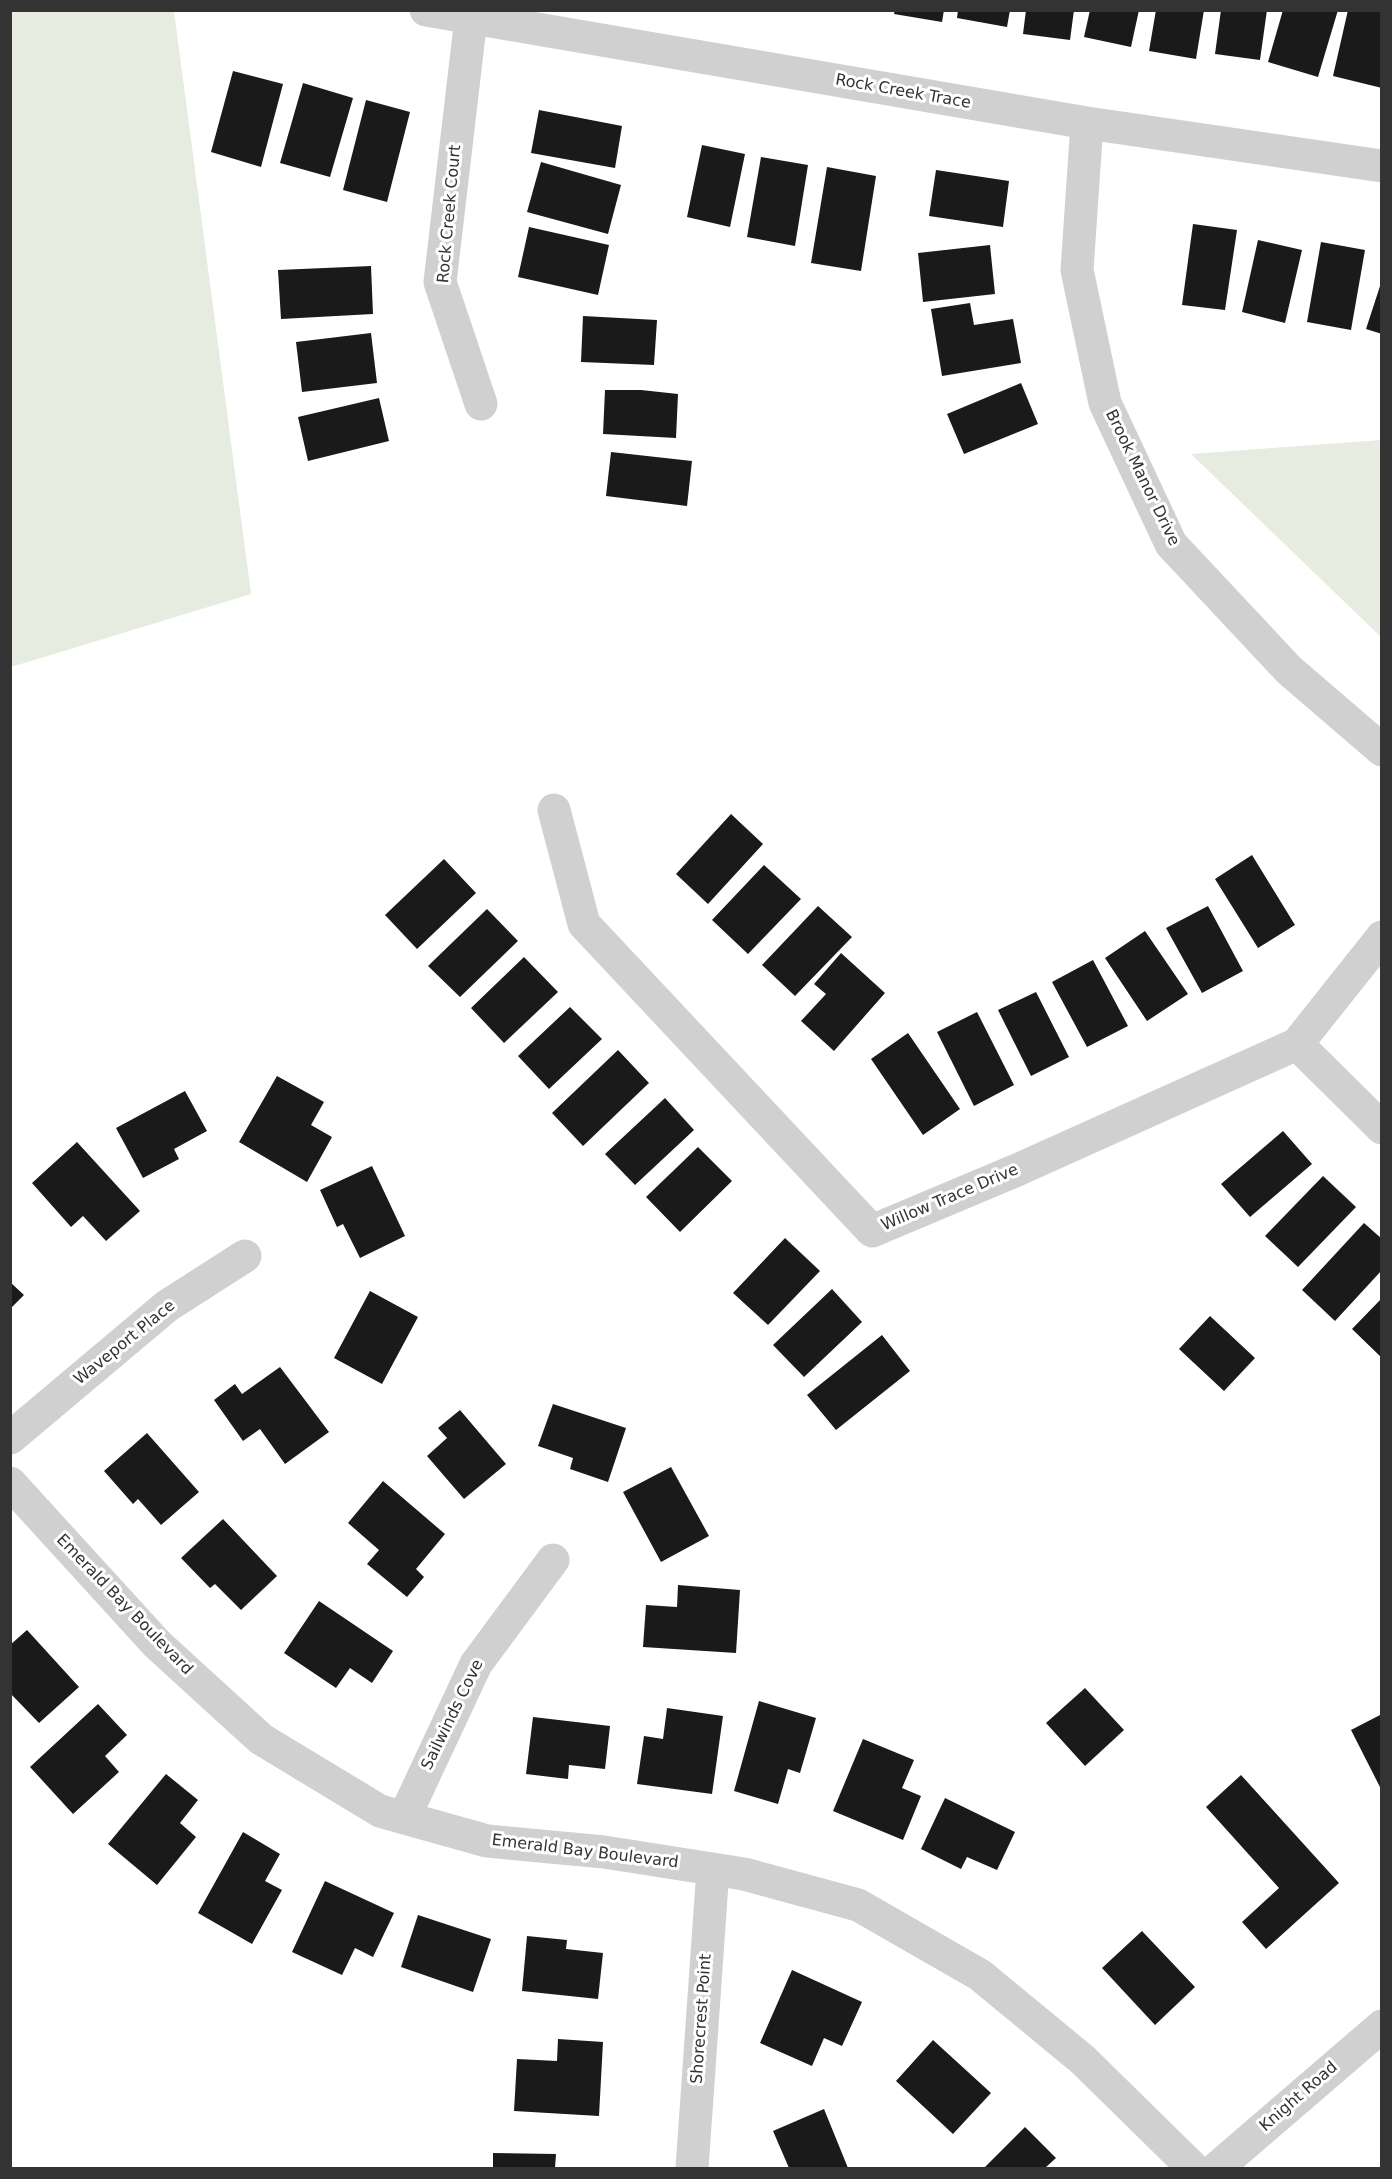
<!DOCTYPE html>
<html>
<head>
<meta charset="utf-8">
<style>
	body { margin:0 }
	#map { position:relative; width:1392px; height:2179px; overflow:hidden; background:#fff; font-family:"DejaVu Sans",sans-serif }
	canvas { display:block }
	.frame { position:absolute; inset:0; border:12px solid #333; pointer-events:none }
</style>
</head>
<body>
<div id="map">
<canvas width="1392" height="2179"></canvas>
<div class="frame"></div>
</div>
<script>
const ctx = document.querySelector('canvas').getContext('2d');
ctx.lineJoin = 'round';
function paint(path, color) {
  ctx.fillStyle = color;
  ctx.fill(path, 'evenodd');
}
function poly(rows) {
  const path = new Path2D();
  for (const r of rows) {
    path.moveTo(r[0], r[1]);
    for (let i = 2; i < r.length; i += 2) path.lineTo(r[i], r[i + 1]);
  }
  return path;
}
function strokePath(path, color, width, dash) {
  ctx.strokeStyle = color;
  ctx.lineWidth = width;
  ctx.lineCap = dash ? 'butt' : 'round';
  ctx.setLineDash(dash || []);
  ctx.stroke(path);
}
function drawText(font, color, halo, rows, align = 'center') {
  ctx.font = font + ' "DejaVu Sans",sans-serif';
  ctx.lineWidth = 6;
  ctx.setLineDash([]);
  ctx.textBaseline = 'middle';
  ctx.strokeStyle = halo;
  ctx.fillStyle = color;
  for (const [text, x, y, turn = 0] of rows) {
    ctx.save();
    ctx.translate(x, y);
    ctx.rotate((+turn || 0) * Math.PI / 180);
    ctx.textAlign = isNaN(turn) ? turn : align;
    if (halo) ctx.strokeText(text, 0, 0);
    ctx.fillText(text, 0, 0);
    ctx.restore();
  }
}
paint(poly([
	[11,10,174,11,251,594,11,667],
	[1381,440,1382,440,1381,637,1191,454]
]), '#e6ecdf');
paint(poly([
	[895,10,944,10,942,22,894,14],
	[958,10,1010,10,1007,27,957,18],
	[1026,10,1074,10,1070,40,1023,34],
	[1090,10,1139,10,1131,47,1084,37],
	[1156,10,1204,10,1196,59,1149,51],
	[1221,10,1267,10,1260,60,1215,54],
	[1283,10,1338,10,1318,77,1268,62],
	[1348,10,1382,10,1382,88,1333,76],
	[233,71,283,84,261,167,211,152],
	[303,83,353,98,330,177,280,163],
	[366,100,410,112,387,202,343,190],
	[539,110,622,126,615,168,531,153],
	[702,145,745,154,730,227,687,217],
	[761,157,808,165,795,246,747,237],
	[541,162,621,185,608,234,527,212],
	[827,167,876,176,861,271,811,263],
	[936,170,1009,181,1003,227,929,216],
	[1193,224,1237,230,1225,310,1182,305],
	[529,227,609,245,598,295,518,277],
	[1258,240,1302,250,1285,323,1242,312],
	[1321,242,1365,250,1351,330,1307,322],
	[990,245,995,294,923,302,918,253],
	[371,266,373,314,281,319,278,270],
	[1382,280,1382,334,1366,329],
	[970,303,974,325,1013,319,1021,363,942,376,931,309],
	[583,316,657,320,654,365,581,362],
	[371,333,377,383,302,392,296,342],
	[1021,383,1038,424,964,454,947,414],
	[605,390,641,390,678,394,676,438,603,434],
	[379,398,389,441,308,461,298,417],
	[611,452,692,461,687,506,606,496],
	[731,814,763,844,708,904,676,874],
	[1252,855,1295,925,1258,948,1215,879],
	[444,859,476,893,417,949,385,915],
	[764,865,801,899,748,954,712,920],
	[818,906,852,937,795,996,762,965],
	[1208,906,1243,971,1202,993,1166,928],
	[487,909,518,941,460,997,428,966],
	[1145,931,1188,994,1147,1021,1105,958],
	[841,953,885,993,834,1051,801,1021,826,994,814,984],
	[524,957,558,992,504,1043,471,1008],
	[1093,960,1128,1026,1087,1047,1052,982],
	[1036,992,1069,1057,1031,1076,998,1010],
	[570,1007,602,1039,549,1089,518,1056],
	[977,1012,1014,1085,974,1106,937,1032],
	[908,1033,960,1109,923,1135,871,1059],
	[618,1050,649,1083,583,1146,552,1113],
	[277,1076,324,1102,311,1125,332,1137,307,1182,239,1142],
	[185,1091,207,1131,174,1149,179,1159,143,1178,116,1128],
	[665,1098,694,1130,635,1185,605,1154],
	[1283,1131,1312,1164,1250,1217,1221,1184],
	[77,1142,140,1211,106,1241,83,1216,71,1227,32,1183],
	[698,1147,732,1181,680,1232,646,1197],
	[372,1166,405,1236,360,1258,343,1224,337,1227,320,1190],
	[1323,1176,1356,1207,1298,1267,1265,1236],
	[1364,1223,1382,1239,1382,1270,1335,1321,1302,1290],
	[785,1238,820,1271,768,1325,733,1293],
	[10,1282,24,1295,10,1309],
	[832,1289,862,1322,804,1377,773,1345],
	[370,1291,418,1317,382,1384,334,1358],
	[1382,1298,1382,1358,1352,1329],
	[1210,1316,1255,1358,1224,1391,1179,1349],
	[882,1335,910,1371,836,1430,807,1395],
	[280,1367,329,1432,285,1464,260,1429,243,1441,214,1400,235,1384,242,1394],
	[553,1404,626,1428,608,1482,570,1469,573,1458,538,1446],
	[460,1410,506,1464,464,1499,427,1456,447,1438,438,1428],
	[147,1433,199,1492,161,1525,138,1499,133,1504,104,1471],
	[671,1467,709,1536,661,1562,623,1492],
	[383,1481,445,1534,416,1569,424,1577,407,1597,367,1564,379,1550,348,1523],
	[223,1519,277,1576,241,1610,215,1584,210,1588,181,1558],
	[678,1585,740,1590,736,1653,643,1647,646,1605,677,1607],
	[319,1601,393,1651,372,1683,350,1668,336,1688,284,1653],
	[27,1630,79,1687,39,1723,10,1693,10,1645],
	[1085,1688,1124,1730,1085,1766,1046,1723],
	[759,1701,816,1718,800,1773,788,1769,778,1804,734,1791],
	[98,1704,127,1735,105,1756,119,1772,73,1814,30,1767],
	[667,1708,723,1716,712,1794,637,1784,644,1736,663,1739],
	[1382,1714,1382,1791,1351,1730],
	[533,1717,610,1726,605,1769,569,1765,568,1779,526,1774],
	[863,1739,914,1760,902,1788,921,1796,903,1840,833,1811],
	[166,1774,198,1800,180,1823,196,1837,157,1885,108,1844],
	[1241,1775,1339,1883,1266,1949,1242,1922,1279,1888,1206,1807],
	[945,1798,1015,1832,997,1870,967,1857,961,1869,921,1849],
	[243,1832,280,1854,265,1881,282,1890,252,1944,198,1913],
	[325,1881,394,1913,373,1957,355,1948,342,1975,292,1952],
	[418,1915,491,1939,473,1992,401,1967],
	[1142,1931,1195,1987,1155,2025,1102,1968],
	[527,1936,567,1940,566,1949,603,1953,598,1999,522,1991],
	[792,1970,862,2002,842,2046,824,2038,812,2066,760,2043],
	[558,2039,603,2042,599,2116,514,2111,517,2059,557,2061],
	[933,2040,991,2093,953,2134,896,2081],
	[824,2109,848,2168,789,2168,773,2131],
	[1025,2127,1056,2158,1045,2168,984,2168],
	[493,2153,556,2154,555,2168,493,2168]
]), '#1a1a1a');
strokePath(poly([
	[426,10,1087,123,1382,166],
	[471,18,440,282,481,404],
	[1087,123,1077,270,1105,403,1171,544,1289,670,1382,750],
	[554,810,584,924,872,1231,1017,1170,1297,1044,1382,937],
	[1297,1044,1382,1128],
	[10,1438,167,1306,245,1256],
	[10,1483,157,1644,261,1739,380,1811,487,1841,604,1852,744,1874,858,1905,980,1975,1083,2060,1193,2168],
	[404,1818,476,1664,553,1560],
	[692,2168,713,1869]
]), '#d0d0d0', 33);
strokePath(poly([
	[1217,2168,1382,2026]
]), '#d0d0d0', 33);
drawText('16px', '#333', '#fff', [
	["Rock Creek Trace",903,92,10],
	["Rock Creek Court",450,214,-85],
	["Brook Manor Drive",1142,478,64],
	["Willow Trace Drive",950,1198,-23],
	["Waveport Place",125,1343,-39],
	["Emerald Bay Boulevard",124,1605,46],
	["Sailwinds Cove",453,1715,-64],
	["Emerald Bay Boulevard",585,1852,7],
	["Shorecrest Point",702,2019,-86],
	["Knight Road",1299,2097,-41]
]);
</script>
</body>
</html>
